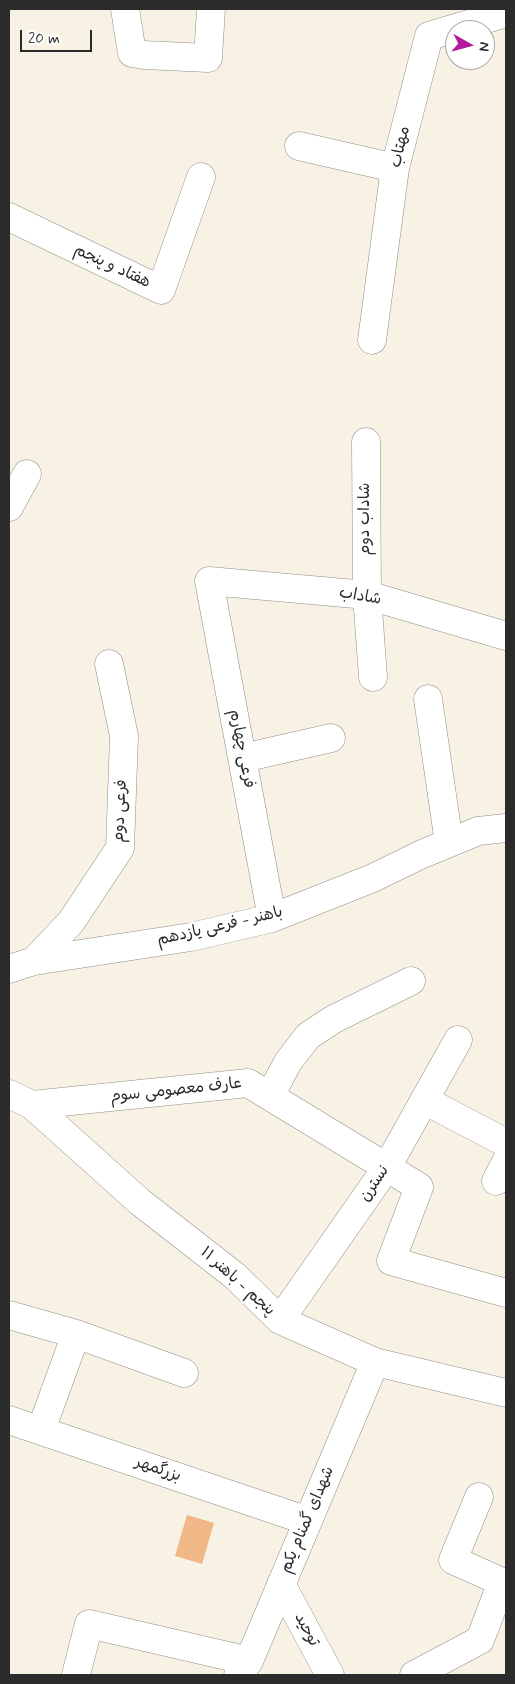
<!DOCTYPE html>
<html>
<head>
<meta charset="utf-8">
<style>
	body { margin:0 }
	#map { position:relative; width:515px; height:1684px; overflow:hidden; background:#f7f2e3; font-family:Mynerve,sans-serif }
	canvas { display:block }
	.frame { position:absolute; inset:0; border:10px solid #2b2b2b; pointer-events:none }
	.north { position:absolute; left:445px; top:20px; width:50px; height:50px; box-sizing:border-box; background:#fff; border:1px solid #aaa; border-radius:50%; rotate:97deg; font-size:14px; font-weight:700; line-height:20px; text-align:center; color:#2b2b2b }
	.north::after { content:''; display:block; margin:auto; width:18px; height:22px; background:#b5179e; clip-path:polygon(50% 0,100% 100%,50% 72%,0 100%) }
	.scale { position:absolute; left:20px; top:30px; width:72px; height:22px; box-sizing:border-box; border:2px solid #2b2b2b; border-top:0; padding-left:6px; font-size:15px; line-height:18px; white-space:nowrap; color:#2b2b2b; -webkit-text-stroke:4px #fff; paint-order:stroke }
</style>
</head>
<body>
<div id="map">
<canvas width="515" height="1684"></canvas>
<div class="frame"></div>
<div class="north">N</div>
<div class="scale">20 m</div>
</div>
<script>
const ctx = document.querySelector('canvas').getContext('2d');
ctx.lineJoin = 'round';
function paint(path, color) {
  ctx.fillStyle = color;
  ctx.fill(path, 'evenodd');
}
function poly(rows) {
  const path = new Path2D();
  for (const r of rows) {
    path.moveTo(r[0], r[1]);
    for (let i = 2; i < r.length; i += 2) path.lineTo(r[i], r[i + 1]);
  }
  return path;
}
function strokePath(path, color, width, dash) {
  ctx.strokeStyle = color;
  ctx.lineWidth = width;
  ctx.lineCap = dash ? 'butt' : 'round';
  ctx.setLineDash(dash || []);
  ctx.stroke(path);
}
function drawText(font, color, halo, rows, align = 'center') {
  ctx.font = font + ' Mynerve,"Playpen Sans Arabic",sans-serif';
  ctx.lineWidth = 5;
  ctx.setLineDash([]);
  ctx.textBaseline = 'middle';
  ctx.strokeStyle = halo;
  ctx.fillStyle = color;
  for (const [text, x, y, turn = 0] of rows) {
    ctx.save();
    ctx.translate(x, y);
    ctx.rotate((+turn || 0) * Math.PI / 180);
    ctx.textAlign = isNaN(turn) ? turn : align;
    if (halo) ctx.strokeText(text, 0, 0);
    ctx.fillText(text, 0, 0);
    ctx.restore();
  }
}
paint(poly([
	[187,1515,214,1523,202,1564,175,1556]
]), '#f0b787');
const minor = poly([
	[125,9,132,53,144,55,208,58,211,9],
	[299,146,395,168],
	[9,217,161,290,201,177],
	[372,340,395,168,429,36,506,13],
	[366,442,367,595,373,677],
	[9,507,27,474],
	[428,699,449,843],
	[243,758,331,738],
	[272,918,209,581,367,595,506,636],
	[34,961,71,922,120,848,124,736,109,664],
	[9,969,34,961,191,937,272,918,373,878,420,855,478,831,506,828],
	[9,1094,32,1105,140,1202,235,1276,280,1320,375,1362,506,1393],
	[270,1096,288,1062,308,1036,334,1019,411,981],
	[424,1100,506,1143],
	[32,1105,248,1083,419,1187,391,1261,506,1293],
	[496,1181,506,1162],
	[9,1315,76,1334],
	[280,1320,387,1167,458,1040],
	[9,1420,308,1521],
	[41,1430,76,1334,184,1373],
	[281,1584,330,1675],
	[76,1675,89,1624,249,1661],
	[238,1675,249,1661,375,1362],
	[414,1675,480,1640,502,1582,453,1560,479,1497]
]);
strokePath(minor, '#918e87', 29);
strokePath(minor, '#fff', 28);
drawText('16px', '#2b2b2b', '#fff', [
	["مهتاب",401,147,-77],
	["هفتاد و پنجم",112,267,25],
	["شاداب دوم",366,519,-90],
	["شاداب",360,597,10],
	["فرعی چهارم",241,749,79],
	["فرعی دوم",121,811,-87],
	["باهنر - فرعی یازدهم",220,927,-13],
	["عارف معصومی سوم",176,1091,-6],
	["نسترن",375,1184,-56],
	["پنجم - باهنر ۱۱",237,1282,42],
	["بزرگمهر",158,1470,19],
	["شهدای گمنام یکم",308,1520,-67],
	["توحید",306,1630,62]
]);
</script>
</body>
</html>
